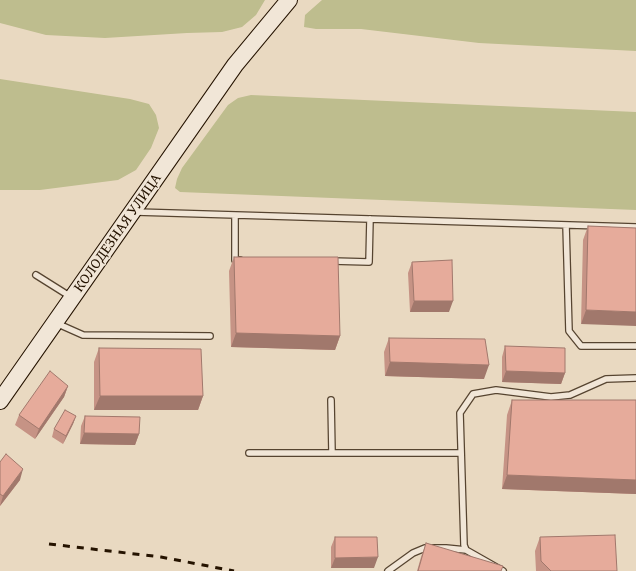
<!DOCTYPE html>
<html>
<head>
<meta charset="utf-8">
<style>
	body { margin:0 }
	canvas { display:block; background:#e9d9c1 }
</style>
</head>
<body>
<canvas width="636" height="571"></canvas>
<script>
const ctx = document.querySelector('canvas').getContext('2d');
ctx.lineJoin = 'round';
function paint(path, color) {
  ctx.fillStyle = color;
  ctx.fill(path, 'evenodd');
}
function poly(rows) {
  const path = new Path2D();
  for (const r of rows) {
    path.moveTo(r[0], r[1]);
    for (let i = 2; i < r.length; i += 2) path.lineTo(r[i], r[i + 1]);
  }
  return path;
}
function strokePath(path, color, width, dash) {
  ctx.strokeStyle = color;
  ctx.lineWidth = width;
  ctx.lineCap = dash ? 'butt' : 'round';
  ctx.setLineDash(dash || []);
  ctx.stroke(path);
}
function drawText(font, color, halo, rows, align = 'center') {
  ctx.font = font + ' "Gentium Book Plus",serif';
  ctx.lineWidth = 3;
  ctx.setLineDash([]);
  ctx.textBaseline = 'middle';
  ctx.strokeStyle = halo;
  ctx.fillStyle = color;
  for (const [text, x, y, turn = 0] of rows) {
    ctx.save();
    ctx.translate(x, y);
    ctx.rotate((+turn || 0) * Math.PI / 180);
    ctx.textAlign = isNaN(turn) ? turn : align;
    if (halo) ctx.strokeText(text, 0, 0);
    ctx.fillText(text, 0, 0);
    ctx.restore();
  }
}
paint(poly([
	[0,0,265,0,256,15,242,27,222,32,187,33,105,38,46,35,0,23],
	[322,0,636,0,636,51,479,43,361,29,316,29,304,27,305,15],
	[0,79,130,99,149,104,156,115,159,128,151,148,136,170,118,180,40,190,0,190],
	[251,95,636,112,636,210,180,192,175,188,177,179,182,168,228,105,238,98]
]), '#bebd8e');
const lane = poly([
	[136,212,636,227],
	[235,215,235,260,240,260],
	[566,225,569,331,581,346,636,346],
	[332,261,369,262,370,219],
	[36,275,71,297],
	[56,323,83,335,210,336],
	[331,400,332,453],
	[249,453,461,453],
	[388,571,413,553,425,548,446,548,466,550],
	[503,571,466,550,464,545,460,413,473,394,496,390,551,397,570,395,606,379,636,378]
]);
const secondary = poly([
	[0,401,235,65,289,0]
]);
strokePath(lane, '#564430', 8);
strokePath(secondary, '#251300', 18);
strokePath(lane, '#f1e6d7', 5.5);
strokePath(secondary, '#f1e6d7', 16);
strokePath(poly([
	[49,544,161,557,234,571]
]), '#251300', 3, [7, 7]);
paint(poly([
	[588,226,636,228,581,324,583,240],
	[234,257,340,336,335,350,231,347,229,271],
	[412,262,449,312,410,312,408,273],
	[389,338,484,379,385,376,384,352],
	[505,346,565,373,561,384,502,382,502,357],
	[99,348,203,396,198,410,94,410,94,362],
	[68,386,64,397,35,439,15,425,19,415],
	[512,400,636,400,636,494,502,489,507,415],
	[76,416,73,424,63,444,52,437,54,429],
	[85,416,139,434,135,445,80,444,81,426],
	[0,462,20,480,0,506],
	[335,537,374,568,331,568,331,547],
	[540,537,617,571,536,571,535,551],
	[426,543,501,571,417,571,421,557]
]), '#c69385');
paint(poly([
	[414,301,453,301,449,312,410,312],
	[586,310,636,312,636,326,581,324],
	[236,333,340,336,335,350,231,347],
	[390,362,489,365,484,379,385,376],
	[506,371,565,373,561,384,502,382],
	[68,386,64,397,35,439,39,429],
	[100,396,203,396,198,410,94,410],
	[76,416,73,424,63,444,66,436],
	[84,433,139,434,135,445,80,444],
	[23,469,20,480,0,506,3,496],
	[507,475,636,480,636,494,502,489],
	[378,557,374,568,331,568,335,558]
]), '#a1786c');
const building = poly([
	[588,226,636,228,636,312,586,310,588,226],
	[234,257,338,257,340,336,236,333,234,257],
	[452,260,453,301,414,301,412,262,452,260],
	[389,338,485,339,489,365,390,362,389,338],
	[505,346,565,348,565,373,506,371,505,346],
	[99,348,201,349,203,396,100,396,99,348],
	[50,371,68,386,39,429,19,415,50,371],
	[512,400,636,400,636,480,507,475,512,400],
	[65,410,76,416,66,436,54,429,65,410],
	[85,416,140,417,139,434,84,433,85,416],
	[6,454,23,469,3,496,0,494,0,462,6,454],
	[615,535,617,571,551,571,541,561,540,537,615,535],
	[335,537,377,537,378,557,335,558,335,537],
	[426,543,503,566,501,571,418,571,426,543]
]);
paint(building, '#e6ab9b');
strokePath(building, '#a1786c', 1);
drawText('15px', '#251300', '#f1e6d7', [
	["КОЛОДЕЗНАЯ УЛИЦА",118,233,-55]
]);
</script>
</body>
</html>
